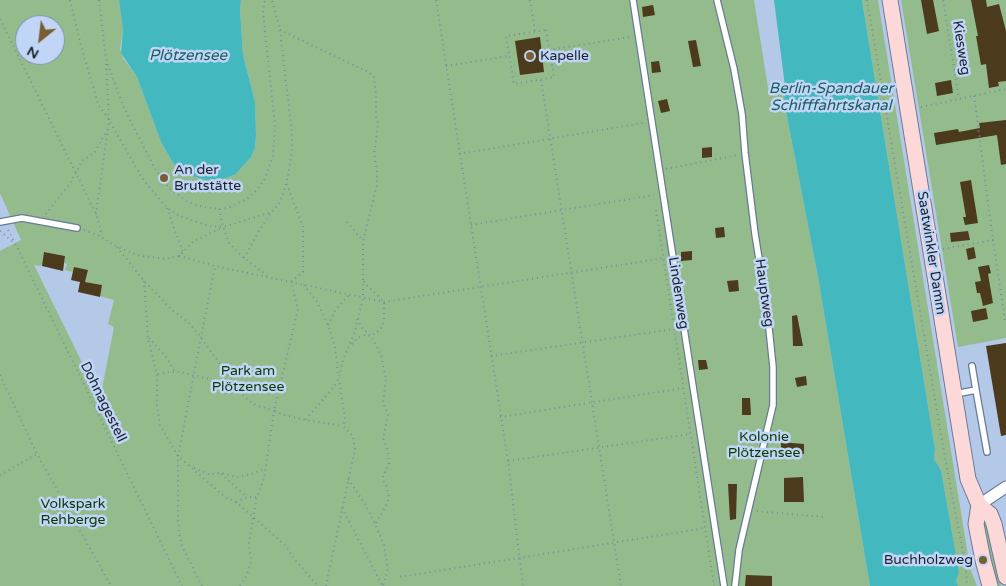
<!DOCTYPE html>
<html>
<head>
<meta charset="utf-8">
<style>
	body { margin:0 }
	#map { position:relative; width:1006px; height:586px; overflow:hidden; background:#b4c8e8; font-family:"Varela Round",sans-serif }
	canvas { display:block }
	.north { position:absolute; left:15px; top:15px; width:50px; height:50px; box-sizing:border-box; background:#c1d5f6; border:1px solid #7f8ea6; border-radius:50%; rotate:209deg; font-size:14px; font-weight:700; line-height:20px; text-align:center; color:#1c232f }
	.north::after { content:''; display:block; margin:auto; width:18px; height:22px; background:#785e30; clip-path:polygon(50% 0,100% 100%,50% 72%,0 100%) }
</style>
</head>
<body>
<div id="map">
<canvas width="1006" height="586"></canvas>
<div class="north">N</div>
</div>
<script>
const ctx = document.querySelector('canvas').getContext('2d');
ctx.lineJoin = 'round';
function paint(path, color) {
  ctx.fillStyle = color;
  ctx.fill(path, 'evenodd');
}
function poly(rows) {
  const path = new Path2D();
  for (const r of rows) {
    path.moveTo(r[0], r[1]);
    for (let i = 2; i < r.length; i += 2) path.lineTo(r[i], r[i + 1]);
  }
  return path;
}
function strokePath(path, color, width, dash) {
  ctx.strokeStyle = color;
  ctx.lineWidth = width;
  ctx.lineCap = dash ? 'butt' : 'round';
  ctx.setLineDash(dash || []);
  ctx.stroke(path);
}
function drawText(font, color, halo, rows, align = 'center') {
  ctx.font = font + ' "Varela Round",sans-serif';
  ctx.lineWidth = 5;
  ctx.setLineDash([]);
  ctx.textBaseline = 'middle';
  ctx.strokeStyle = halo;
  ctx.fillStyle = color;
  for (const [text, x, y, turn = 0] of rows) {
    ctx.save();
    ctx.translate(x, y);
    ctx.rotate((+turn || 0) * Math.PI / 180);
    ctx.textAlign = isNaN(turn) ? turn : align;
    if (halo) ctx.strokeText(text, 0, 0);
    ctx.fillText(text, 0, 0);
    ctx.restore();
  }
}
paint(poly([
	[0,0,119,0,123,30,120,49,123,58,137,77,161,142,173,163,192,176,206,180,226,178,236,174,251,157,255,148,256,135,255,102,243,55,240,9,241,0,754,0,768,88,785,86,784,101,818,277,870,586,0,586,0,251,21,240,0,193],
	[25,25,55,25,55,55,25,55],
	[45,252,65,256,64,263,67,264,65,270,73,272,88,271,85,282,102,285,100,296,114,300,108,324,114,327,100,399,34,265,42,266],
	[862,0,878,0,970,568,977,586,958,586,956,581,959,572,941,470,934,459,935,449],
	[901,0,1006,0,1006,338,958,347],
	[982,521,986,521,1001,586,996,586]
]), '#94bb8b');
paint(poly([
	[119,0,241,0,240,9,243,55,255,102,256,135,255,148,251,157,236,174,226,178,206,180,192,176,173,163,161,142,137,77,121,53,123,30],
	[774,0,862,0,935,449,934,459,941,470,959,572,956,581,958,586,870,586,818,277,784,101,785,86]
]), '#43b9bf');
paint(poly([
	[921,0,933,0,939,31,927,34],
	[971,0,986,0,987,7,999,4,1006,31,1006,81,998,82,999,86,989,88,986,64,981,65,976,36,978,36],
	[653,5,655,15,643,17,642,7],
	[540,37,544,72,520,75,515,41],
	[696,40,701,66,693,67,688,41],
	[659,61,661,72,652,73,651,62],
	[951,80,953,93,937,96,935,83],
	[667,99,670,111,661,113,658,101],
	[1006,120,1006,164,1001,165,997,135,936,145,934,133,958,129,959,132,980,128,979,123],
	[712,147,712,157,702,158,702,148],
	[971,180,978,223,965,225,963,217,966,217,960,182],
	[724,227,725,237,716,238,715,228],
	[968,231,970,240,951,242,950,233],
	[974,247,976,258,968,260,966,249],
	[692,251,692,260,681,261,681,252],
	[44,252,65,256,63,271,42,266],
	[989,265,991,273,988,274,993,303,983,306,980,293,977,293,975,282,981,281,978,267],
	[74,267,88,270,85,282,102,285,100,297,78,292,80,282,71,280],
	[738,280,739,291,729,292,727,281],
	[986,308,988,319,973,322,971,311],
	[797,315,803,346,793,346,792,316],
	[1006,343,1006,435,1001,436,986,346],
	[698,360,706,360,708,369,699,370],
	[806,376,807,385,797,387,795,378],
	[742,398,750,398,751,415,742,415],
	[781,442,804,444,804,454,781,452],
	[803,477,804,502,784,502,784,478],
	[728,484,737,484,736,519,730,520],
	[746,575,772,576,772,586,745,586]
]), '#4b3a1b');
const lane = poly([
	[633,0,724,586],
	[717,0,734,69,742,114,745,153,755,234,767,309,773,367,773,405,739,550,735,586],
	[0,222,22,218,77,228],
	[972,366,976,390],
	[955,394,976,390,987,452]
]);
const street = poly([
	[979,505,1006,487]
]);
const secondary = poly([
	[890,0,968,479,979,505,990,514,994,524,1006,577],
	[979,505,976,524,983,560,990,586]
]);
strokePath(lane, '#687a97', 8);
strokePath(street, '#687a97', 13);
strokePath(secondary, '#687a97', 17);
strokePath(poly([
	[70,0,81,46,98,104,109,120,142,178,167,208,180,216,209,226,223,227,272,212,278,205,283,195,288,176,292,152,292,134,280,30,272,0],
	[99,0,106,59,124,108,155,169,169,188,188,202,203,207,219,209,230,207,247,199,257,190,264,180,273,156,275,126,263,12,265,0],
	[436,0,508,461,523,586],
	[530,0,535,32],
	[867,0,945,458,966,568,967,586],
	[943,0,959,99],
	[0,19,96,214,101,230,100,236],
	[280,30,368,72,374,77,376,94,376,116,378,124,374,154,377,171,377,185,363,241,363,298,355,331,343,360,339,378,333,388,305,420],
	[546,30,554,77,514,84,506,36,546,30],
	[549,50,630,37],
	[446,66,509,56],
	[541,80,621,586],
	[974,96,993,240,1005,321],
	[921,107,1006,89],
	[459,154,643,123],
	[666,169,738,155],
	[287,184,303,227,303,272,291,282,298,309,274,411,285,415,305,420,343,426],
	[167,208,183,253],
	[219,209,223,227,229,243,244,258,269,277],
	[656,210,714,586],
	[46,214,71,182,82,161,95,152,107,130],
	[96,214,109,120,106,62],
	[347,222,363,241],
	[471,225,654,195],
	[8,230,15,243],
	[84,230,100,236,117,247,138,255,165,259,179,256,194,241,221,228],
	[0,231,16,245,182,586],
	[117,247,144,281,172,310,189,323,200,336,241,393,249,401,258,406,274,411,264,479,257,497,253,518,249,543,251,561,247,575,240,586],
	[943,249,993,240],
	[179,256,215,266,384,302,664,258],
	[244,258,260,229,272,212],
	[144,281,148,338,157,375,157,405,160,425,178,456,225,497,236,502,285,545,295,560,318,586],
	[304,285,317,302,328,325,335,346,338,375],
	[357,319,362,328,371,336,380,330,384,321,384,302,363,281],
	[328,325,336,309,349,295],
	[149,338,166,357,175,372],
	[352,344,359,337,365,335,371,336,381,355,386,379,383,403,388,415,383,439,388,451,389,465,383,475,383,480,387,487,389,497,386,506,375,524,384,545,387,565,387,573,383,586],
	[491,356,674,329],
	[158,374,168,372,181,372,209,379,214,383,219,391,225,393,241,393],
	[0,375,37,454,111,586],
	[500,417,683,388],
	[508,461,691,434],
	[194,468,208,474,221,473,236,477,249,475,264,469],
	[221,474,247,497],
	[0,475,37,454],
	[348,479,365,504,375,524],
	[236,502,247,497,257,497],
	[342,508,382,585],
	[757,511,825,517],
	[400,577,705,528],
	[202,586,181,544,178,521,178,456,215,266],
	[326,586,355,449,353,436,343,426,345,419,339,379]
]), '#7c8ba3', 2, [1, 4]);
strokePath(lane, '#fff', 5.5);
strokePath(street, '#fff', 11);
strokePath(secondary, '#fdd8d9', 15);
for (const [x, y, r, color] of [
	[530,56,5,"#785e30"],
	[164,178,5,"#785e30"],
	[983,560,5,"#785e30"]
]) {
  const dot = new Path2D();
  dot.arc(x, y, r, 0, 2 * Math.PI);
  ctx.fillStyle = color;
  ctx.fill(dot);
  strokePath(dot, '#c1d5f6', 2);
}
drawText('14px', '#1c232f', '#c1d5f6', [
	["Kiesweg",961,48,81],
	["Saatwinkler Damm",931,253,81],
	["Lindenweg",678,293,81],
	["Hauptweg",764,293,82],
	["Dohnagestell",103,402,64]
]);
drawText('14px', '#1c232f', '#c1d5f6', [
	["Kapelle",540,56],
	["An der",174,170],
	["Brutstätte",174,186],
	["Buchholzweg",973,560,"right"]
], 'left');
drawText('14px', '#0b3800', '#c1d5f6', [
	["Park am",248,371],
	["Plötzensee",248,387],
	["Kolonie",764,437],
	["Plötzensee",764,453],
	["Volkspark",73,504],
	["Rehberge",73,520]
]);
drawText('italic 15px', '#1a5c5f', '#c1d5f6', [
	["Plötzensee",188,56],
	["Berlin-Spandauer",831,89],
	["Schifffahrtskanal",831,106]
]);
</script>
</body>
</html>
